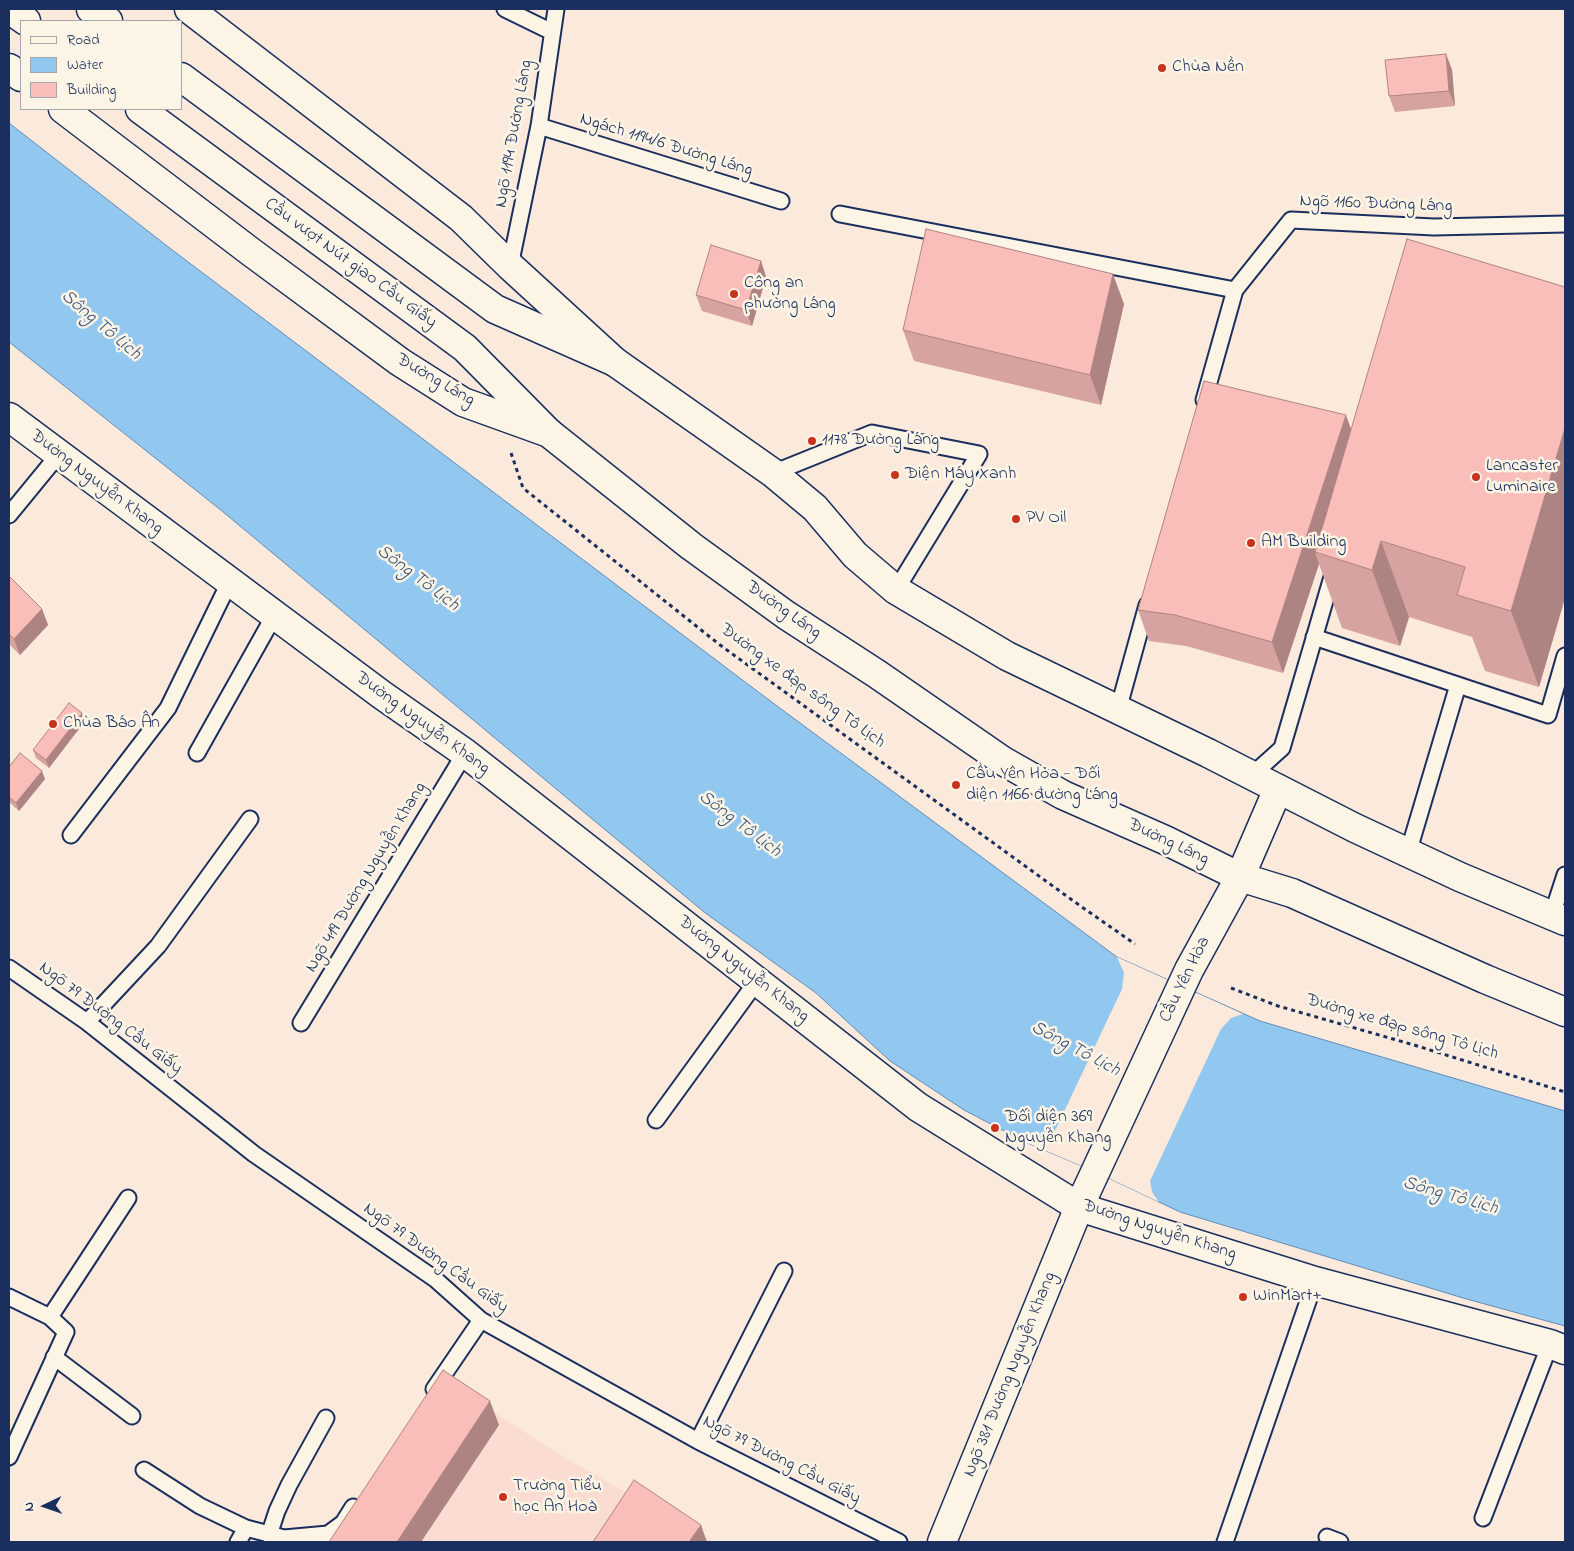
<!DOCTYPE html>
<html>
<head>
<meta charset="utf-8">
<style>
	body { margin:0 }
	#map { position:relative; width:1574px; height:1551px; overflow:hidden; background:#fbeadc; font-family:"Indie Flower",sans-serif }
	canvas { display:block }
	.frame { position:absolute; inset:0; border:10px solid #1b2f5e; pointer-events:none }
	.legend { position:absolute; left:20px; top:20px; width:162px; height:90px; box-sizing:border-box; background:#fcf5e5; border:1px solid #a2a6af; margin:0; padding:6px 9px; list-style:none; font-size:15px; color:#1b2f5e }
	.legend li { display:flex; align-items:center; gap:10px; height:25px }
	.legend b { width:25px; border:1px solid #a2a6af }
	.north { position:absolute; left:20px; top:1481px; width:50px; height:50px; -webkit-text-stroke:4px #fcf5e5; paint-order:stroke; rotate:267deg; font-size:14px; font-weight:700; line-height:20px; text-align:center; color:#1b2f5e }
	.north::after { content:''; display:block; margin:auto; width:18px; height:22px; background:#1b2f5e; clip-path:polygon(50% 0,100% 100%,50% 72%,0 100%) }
</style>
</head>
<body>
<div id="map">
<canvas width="1574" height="1551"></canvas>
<div class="frame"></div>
<ul class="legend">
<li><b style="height:6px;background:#fcf5e5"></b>Road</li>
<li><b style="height:14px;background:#92c8f0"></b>Water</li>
<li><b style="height:14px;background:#f9bdba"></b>Building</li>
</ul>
<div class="north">N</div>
</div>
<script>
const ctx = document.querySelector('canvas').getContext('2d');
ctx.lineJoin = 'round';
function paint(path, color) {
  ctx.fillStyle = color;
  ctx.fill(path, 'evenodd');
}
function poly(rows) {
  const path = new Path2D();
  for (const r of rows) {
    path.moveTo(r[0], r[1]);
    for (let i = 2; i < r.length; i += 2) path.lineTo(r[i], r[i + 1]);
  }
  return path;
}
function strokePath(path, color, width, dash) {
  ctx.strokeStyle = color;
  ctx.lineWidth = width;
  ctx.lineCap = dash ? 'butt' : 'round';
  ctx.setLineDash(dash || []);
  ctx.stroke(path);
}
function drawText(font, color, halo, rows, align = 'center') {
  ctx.font = font + ' "Indie Flower",sans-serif';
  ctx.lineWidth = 5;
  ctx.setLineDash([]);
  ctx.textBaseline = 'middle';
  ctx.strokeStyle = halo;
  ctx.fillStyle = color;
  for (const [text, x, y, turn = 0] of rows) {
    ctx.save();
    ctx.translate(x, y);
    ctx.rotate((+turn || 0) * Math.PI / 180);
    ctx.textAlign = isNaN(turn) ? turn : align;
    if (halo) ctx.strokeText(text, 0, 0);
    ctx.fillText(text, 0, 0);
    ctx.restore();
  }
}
paint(poly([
	[448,1383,556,1452,713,1542,341,1542]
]), '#fadcd2');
const water = poly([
	[9,123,171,249,773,703,1117,957,1260,1021,1565,1111,1565,1326,1463,1298,1180,1212,1096,1172,1023,1141,964,1110,890,1061,816,993,704,912,222,511,9,342,9,123]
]);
paint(water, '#92c8f0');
strokePath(water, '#628bb6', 1);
paint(poly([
	[1117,957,1243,1014,1231,1018,1221,1029,1150,1181,1152,1192,1159,1202,1096,1172,1023,1141,1046,1140,1053,1135,1122,989,1124,973]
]), '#fbeadc');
const service = poly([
	[505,9,552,32],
	[539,126,781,201],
	[840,214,1235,290],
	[510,266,539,126,556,9],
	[1204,400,1235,290,1291,220,1434,227,1565,224],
	[773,473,872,433,979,454,896,590],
	[9,515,59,454],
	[1314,637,1548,715,1565,656],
	[1118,710,1147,605],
	[197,753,274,616],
	[1251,776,1282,748,1334,570],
	[71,835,168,708,229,583],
	[1408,853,1458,685],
	[1552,915,1565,875],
	[9,968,87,1022,254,1154,435,1279,481,1320,698,1441,899,1542],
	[87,1022,158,946,250,819],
	[301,1023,465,753],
	[656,1120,757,981],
	[9,1297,50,1317,66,1332,9,1457],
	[50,1317,128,1198],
	[54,1357,132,1416],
	[434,1389,481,1320],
	[698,1441,784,1271],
	[144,1470,200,1506,246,1528,284,1538,328,1534,343,1523,353,1507],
	[1483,1518,1550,1344],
	[269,1535,277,1511,289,1485,326,1418],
	[1327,1537,1340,1542],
	[238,1542,246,1528],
	[1225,1542,1315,1281]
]);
const minor = poly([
	[942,1542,1079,1207,1189,970,1240,877,1278,789]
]);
const secondary = poly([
	[9,417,382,695,465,753,918,1107,1079,1207,1315,1281,1550,1344,1565,1350]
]);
const primary = poly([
	[189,9,461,218,510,266,615,362,773,473,815,508,855,555,896,590,1007,656,1208,753,1355,828,1460,877,1565,921],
	[9,68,21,77],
	[63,109,251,252,400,362,463,402,549,433,691,546,786,615,877,674,1003,761,1063,795,1165,840,1240,877,1292,893,1485,979,1565,1012]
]);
const trunk = poly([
	[9,9,26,21],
	[91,9,108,21],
	[181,77,495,309,615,362],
	[140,109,465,348,549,433]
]);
strokePath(service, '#1b2f5e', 19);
strokePath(minor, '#1b2f5e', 31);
strokePath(secondary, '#1b2f5e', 31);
strokePath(primary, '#1b2f5e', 31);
strokePath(trunk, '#1b2f5e', 31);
strokePath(poly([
	[511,453,523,488,720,645,1079,905,1135,944],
	[1231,988,1278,1006,1414,1045,1565,1092]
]), '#1b2f5e', 3, [4, 4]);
strokePath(service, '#fcf5e5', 15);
strokePath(minor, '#fcf5e5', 28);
strokePath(secondary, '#fcf5e5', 28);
strokePath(primary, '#fcf5e5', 28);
strokePath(trunk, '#fcf5e5', 28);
paint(poly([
	[1446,54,1452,70,1455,106,1395,112,1389,96],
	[761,261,766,277,752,326,702,311,696,295],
	[1565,287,1565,598,1539,687,1485,671,1472,637,1409,617,1400,646,1342,628,1319,564,1283,673,1186,646,1149,641,1138,610,1351,429],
	[1124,304,1101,405,914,361,903,330],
	[9,576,42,609,48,625,20,655,9,644],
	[85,721,49,768,36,758,33,750],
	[9,767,45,779,19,811,9,802]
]), '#d6a3a0');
paint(poly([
	[1446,54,1452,70,1455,106,1449,91],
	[761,261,766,277,752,326,746,310],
	[1113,274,1124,304,1101,405,1090,375],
	[1346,415,1357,446,1315,552,1319,564,1283,673,1272,642],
	[1565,428,1565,598,1539,687,1511,611],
	[1381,541,1409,617,1400,646,1372,570],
	[42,609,48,625,20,655,14,639],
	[82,713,85,721,49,768,46,760],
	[42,771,45,779,19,811,16,803],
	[490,1401,499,1425,421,1542,397,1542],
	[701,1525,707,1542,689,1542]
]), '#ae8482');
const building = poly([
	[1446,54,1449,91,1389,96,1385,60,1446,54],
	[926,229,1113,274,1090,375,903,330,926,229],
	[1407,239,1565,287,1565,428,1511,611,1457,595,1465,567,1381,541,1372,570,1315,552,1407,239],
	[711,245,761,261,746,310,696,295,711,245],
	[1204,381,1346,415,1272,642,1175,615,1138,610,1204,381],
	[9,576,42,609,14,639,9,634,9,576],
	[69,703,82,713,46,760,33,750,69,703],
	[20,753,42,771,16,803,9,797,9,767,20,753],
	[443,1370,490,1401,397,1542,329,1542,443,1370],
	[634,1480,701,1525,689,1542,593,1542,634,1480]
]);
paint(building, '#f9bdba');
strokePath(building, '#ae8482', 1);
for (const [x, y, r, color] of [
	[1162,68,5,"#c8321e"],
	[734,294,5,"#c8321e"],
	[812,441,5,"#c8321e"],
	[895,475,5,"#c8321e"],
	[1476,477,5,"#c8321e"],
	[1016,519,5,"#c8321e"],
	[1251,543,5,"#c8321e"],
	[53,724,5,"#c8321e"],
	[956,785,5,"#c8321e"],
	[995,1128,5,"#c8321e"],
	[1243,1297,5,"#c8321e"],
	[503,1497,5,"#c8321e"]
]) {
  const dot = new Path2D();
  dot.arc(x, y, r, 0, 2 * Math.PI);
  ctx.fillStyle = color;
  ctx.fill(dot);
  strokePath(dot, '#fcf5e5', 2);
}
drawText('18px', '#1b2f5e', '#fcf5e5', [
	["Chùa Nền",1172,68],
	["Công an",744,284],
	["phường Láng",744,305],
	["1178 Đường Láng",822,441],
	["Lancaster",1486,467],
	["Luminaire",1486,488],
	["Điện Máy Xanh",905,475],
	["PV Oil",1026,519],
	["AM Building",1261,543],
	["Chùa Báo Ân",63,724],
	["Cầu Yên Hòa - Đối",966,775],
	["diện 1166 đường Láng",966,796],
	["Đối diện 369",1005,1118],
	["Nguyễn Khang",1005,1139],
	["WinMart+",1253,1297],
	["Trường Tiểu",513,1487],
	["học An Hoà",513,1508]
], 'left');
drawText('18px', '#1b2f5e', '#fcf5e5', [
	["Ngõ 1194 Đường Láng",515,134,-80],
	["Ngách 1194/6 Đường Láng",666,146,17],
	["Ngõ 1160 Đường Láng",1376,205,2],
	["Cầu vượt Nút giao Cầu Giấy",350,264,36],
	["Đường Láng",435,381,30],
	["Đường Nguyễn Khang",96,483,37],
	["Đường Láng",783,611,35],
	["Đường xe đạp sông Tô Lịch",802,687,36],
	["Đường Nguyễn Khang",422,724,36],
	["Đường Láng",1168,843,25],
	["Ngõ 419 Đường Nguyễn Khang",367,878,-59],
	["Đường Nguyễn Khang",743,970,38],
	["Cầu Yên Hòa",1186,980,-64],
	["Ngõ 79 Đường Cầu Giấy",110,1019,37],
	["Đường xe đạp sông Tô Lịch",1402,1028,16],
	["Đường Nguyễn Khang",1159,1231,18],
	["Ngõ 79 Đường Cầu Giấy",435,1259,36],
	["Ngõ 381 Đường Nguyễn Khang",1011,1375,-68],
	["Ngõ 79 Đường Cầu Giấy",781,1461,27]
]);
drawText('italic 19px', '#395582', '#fcf5e5', [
	["Sông Tô Lịch",100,326,40],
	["Sông Tô Lịch",417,579,37],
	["Sông Tô Lịch",739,825,37],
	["Sông Tô Lịch",1075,1050,28],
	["Sông Tô Lịch",1450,1197,16]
]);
</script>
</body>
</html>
